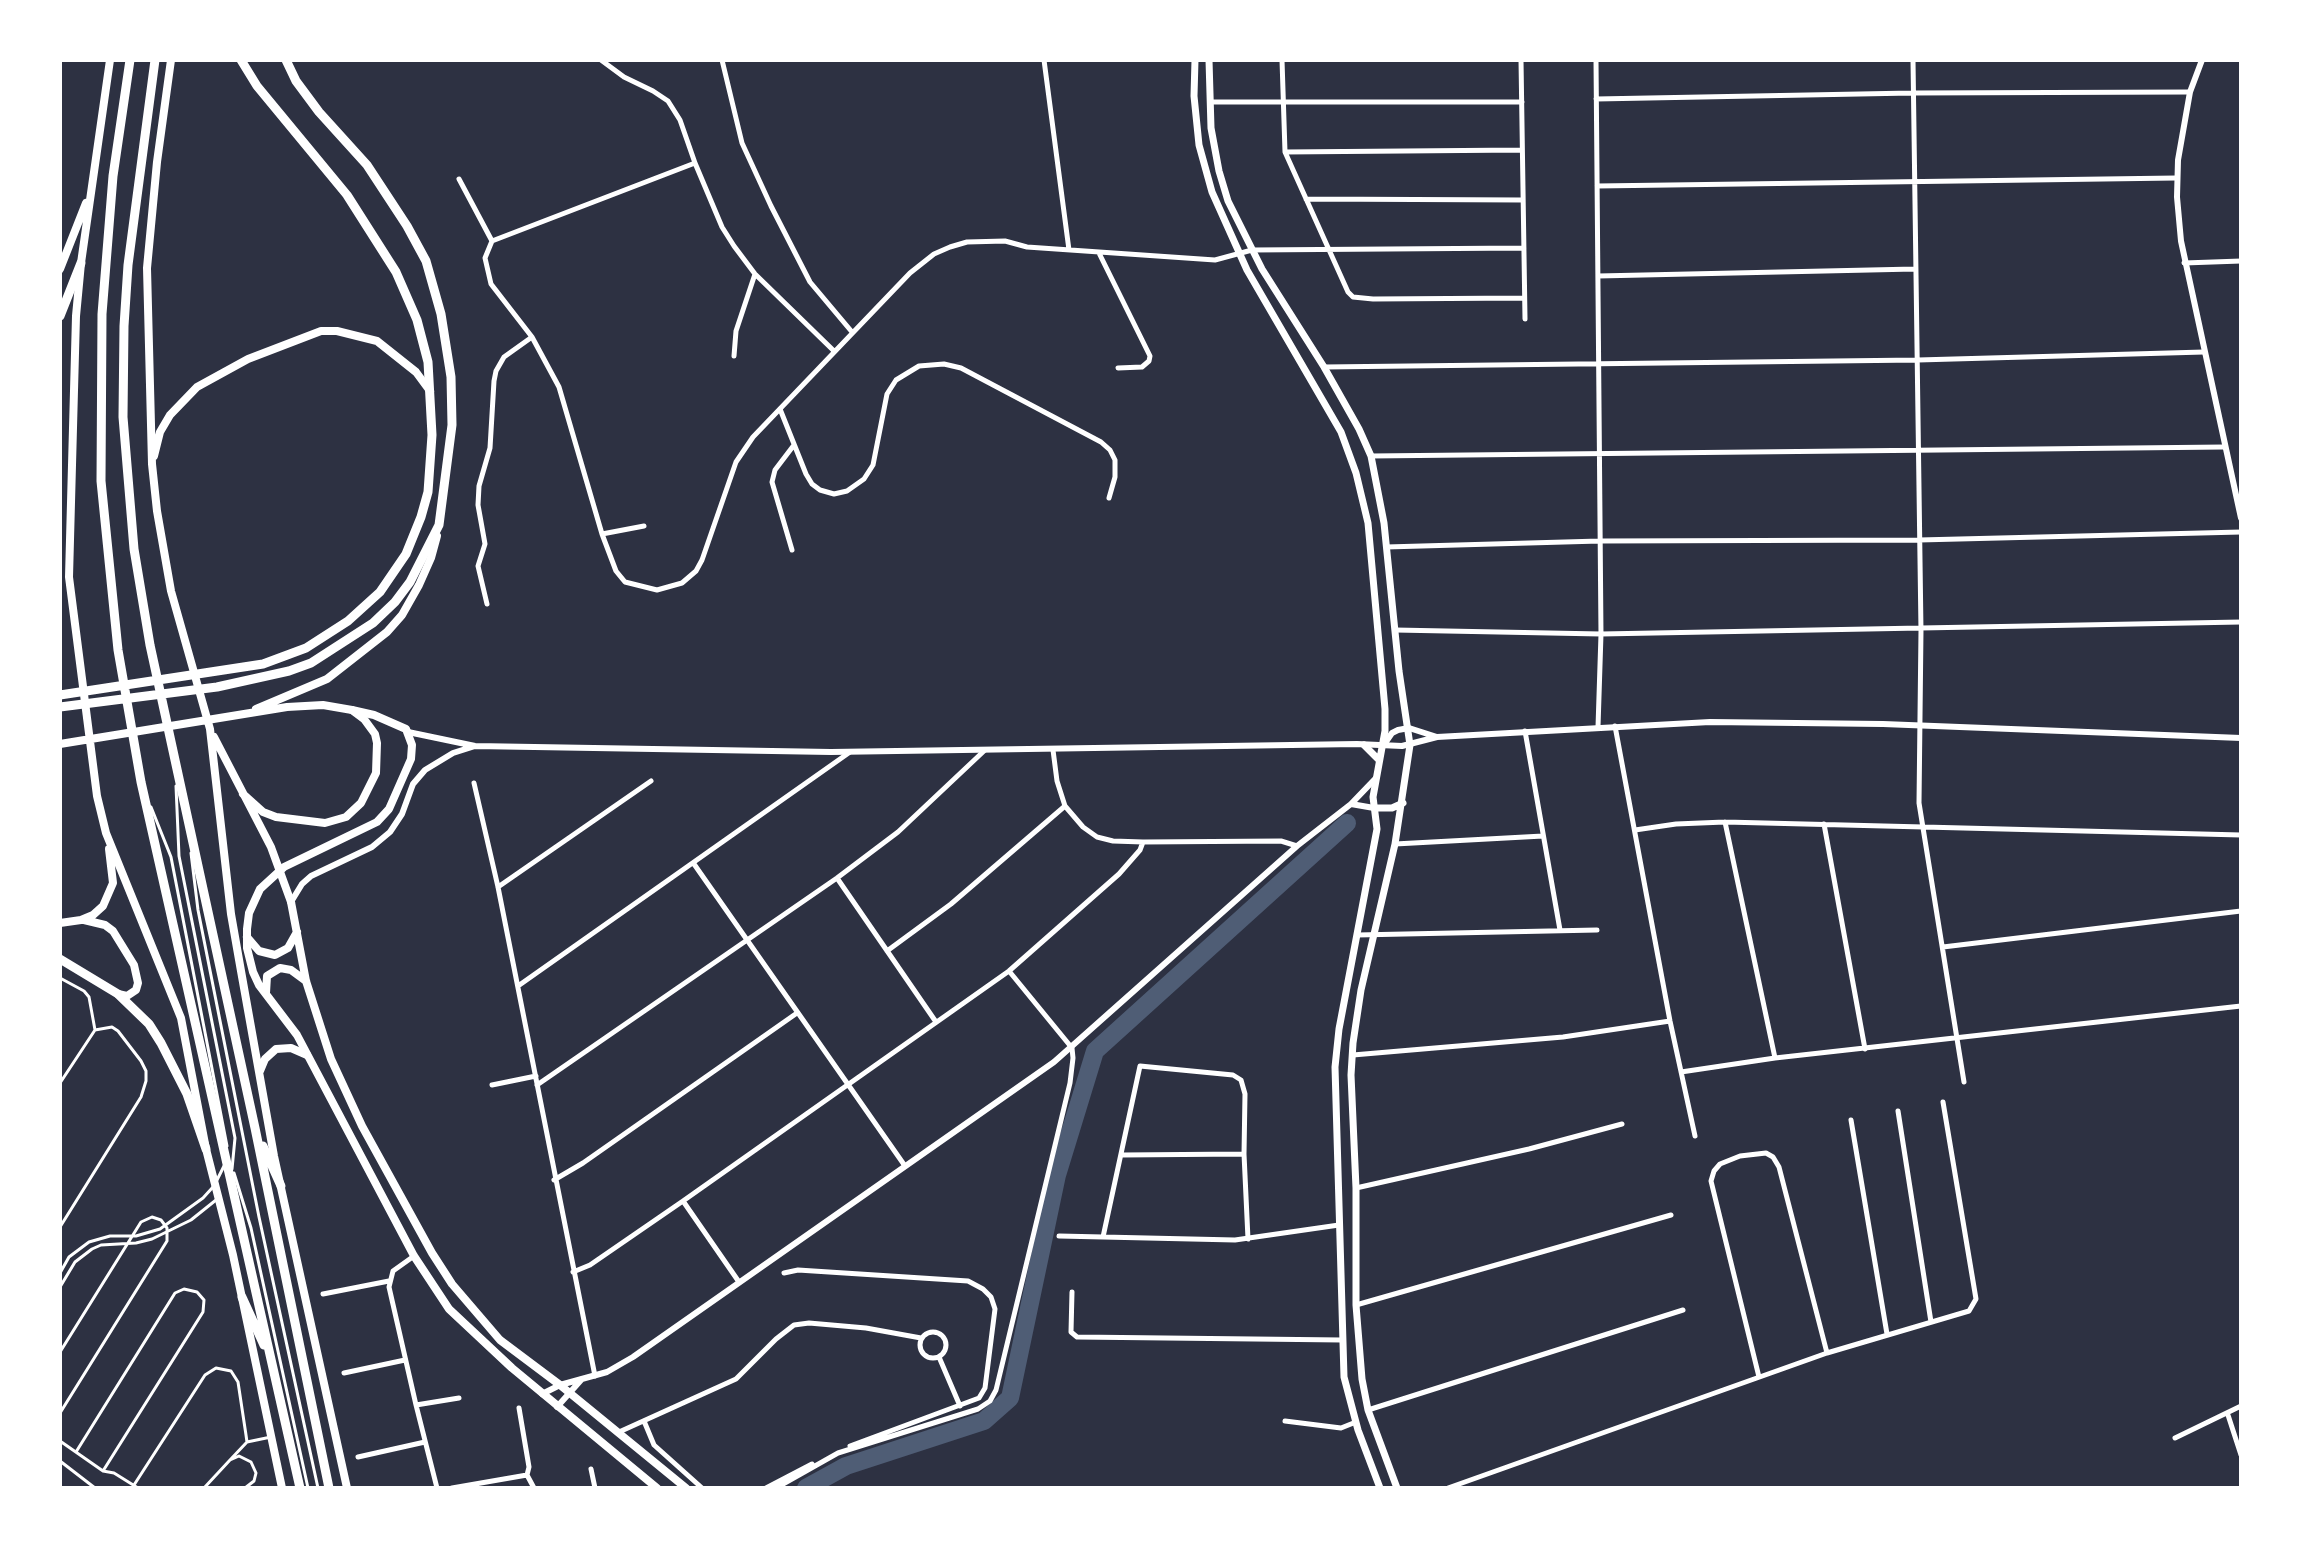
<!DOCTYPE html>
<html>
<head>
<meta charset="utf-8">
<style>
	body { margin:0 }
	#map { position:relative; width:2301px; height:1548px; overflow:hidden; background:#2d3142; font-family:Roboto,sans-serif }
	canvas { display:block }
	.frame { position:absolute; inset:0; border:62px solid #fff; pointer-events:none }
</style>
</head>
<body>
<div id="map">
<canvas width="2301" height="1548"></canvas>
<div class="frame"></div>
</div>
<script>
const ctx = document.querySelector('canvas').getContext('2d');
ctx.lineJoin = 'round';
function poly(rows) {
  const path = new Path2D();
  for (const r of rows) {
    if (r.length === 3) {
      path.moveTo(r[0] + r[2], r[1]);
      path.arc(r[0], r[1], r[2], 0, 2 * Math.PI);
      continue;
    }
    path.moveTo(r[0], r[1]);
    for (let i = 2; i < r.length; i += 2) path.lineTo(r[i], r[i + 1]);
  }
  return path;
}
function strokePath(path, color, width, dash) {
  ctx.strokeStyle = color;
  ctx.lineWidth = width;
  ctx.lineCap = dash ? 'butt' : 'round';
  ctx.setLineDash(dash || []);
  ctx.stroke(path);
}
strokePath(poly([
	[806,1488,846,1466,984,1421,1010,1398,1057,1175,1095,1051,1347,823]
]), '#4f5d75', 18);
strokePath(poly([
	[176,786,179,856,235,1138,232,1169],
	[151,807,171,857,227,1146],
	[191,853,198,910,259,1217,318,1488],
	[60,978,84,991,89,997,95,1030,60,1083],
	[234,1173,251,1228,308,1488],
	[217,1180,224,1166],
	[60,1227,141,1097,146,1081,146,1071,141,1061,118,1031,112,1027,95,1030],
	[60,1273,69,1257,89,1242,110,1236,136,1236,160,1229,203,1198,213,1187],
	[60,1287,75,1262,92,1249,101,1245,136,1243,152,1239,191,1220,216,1200],
	[60,1352,141,1222,152,1217,161,1220,167,1228,167,1241,60,1413],
	[60,1441,103,1471,114,1473,138,1488],
	[247,1442,271,1437],
	[76,1452,175,1293,184,1289,197,1292,204,1300,203,1312,103,1471],
	[60,1461,95,1488],
	[134,1485,205,1375,216,1368,231,1371,238,1382,246,1435,247,1442,230,1460],
	[204,1488,230,1460,239,1456,251,1462,256,1473,254,1481,245,1488]
]), '#fff', 3);
strokePath(poly([
	[601,60,624,77,653,91,668,101,680,120,695,163,722,227,734,246,755,274,834,351],
	[722,60,742,143,771,206,810,282,852,332],
	[1044,60,1069,250],
	[1282,60,1285,152,1348,292,1353,297,1373,299,1524,298],
	[1521,60,1525,319],
	[1596,60,1601,634,1598,727],
	[1913,60,1921,630,1919,803,1964,1082],
	[1596,99,1912,93,2190,92],
	[1211,102,1522,102],
	[1285,152,1522,150],
	[459,179,492,241],
	[1597,186,2176,178],
	[1306,199,1523,200],
	[1099,253,1150,356,1149,361,1142,367,1118,368],
	[2184,263,2241,261],
	[1598,276,1915,269],
	[532,337,491,284,485,258,492,241,695,163],
	[734,356,736,331,755,274],
	[1324,367,1918,360,2204,352],
	[780,409,806,474,812,484,820,490,834,494,847,491,864,479,873,465,887,394,896,380,919,366,944,364,961,368,1101,442,1110,450,1115,460,1115,477,1109,498],
	[1371,456,2224,447],
	[602,534,644,526],
	[1386,547,1600,541,1919,540,2241,532],
	[792,550,772,482,775,470,794,445],
	[487,604,478,566,485,544,478,505,479,486,490,448,494,381,496,371,504,357,532,337,559,387,602,534,616,571,625,582,657,590,682,583,696,571,702,560,736,462,753,437,910,273,934,254,950,247,967,242,1005,241,1027,247,1215,260,1252,250,1524,248],
	[1395,630,1601,634,2241,622],
	[1615,726,1670,1021,1695,1136],
	[1525,731,1560,930],
	[1053,750,1057,781,1065,806,1083,827,1097,837,1113,841,1143,842,1281,841,1297,846],
	[474,783,498,887,595,1376],
	[1725,822,1775,1058],
	[1824,824,1865,1049],
	[1635,830,1676,824,1725,822,2241,835],
	[1395,844,1543,836],
	[694,864,905,1166],
	[837,878,936,1022],
	[498,887,651,781],
	[1357,935,1597,930],
	[1943,947,2241,911],
	[887,951,951,904,1065,806],
	[518,986,850,752],
	[1353,1055,1563,1037,1670,1021],
	[1681,1072,1775,1058,2241,1006],
	[492,1085,536,1076],
	[537,1085,837,878,898,832,985,750],
	[1898,1111,1931,1322],
	[1851,1120,1887,1334],
	[1122,1155,1244,1154],
	[554,1180,583,1163,797,1013],
	[1356,1188,1529,1149,1622,1124],
	[683,1201,739,1282],
	[1059,1236,1235,1240,1339,1225],
	[1103,1237,1140,1066,1233,1075,1241,1080,1245,1094,1244,1154,1248,1239],
	[414,1256,393,1271,389,1287,416,1405],
	[573,1272,590,1265,683,1201,1009,971,1119,874,1140,850,1143,842],
	[784,1273,798,1270,968,1281,983,1289,991,1297,995,1309,985,1388,979,1398,850,1446],
	[1072,1292,1071,1332,1077,1337,1342,1340],
	[323,1294,389,1281],
	[1356,1305,1671,1215],
	[933,1345,13],
	[939,1357,960,1406],
	[344,1373,405,1360],
	[1759,1377,1711,1181,1714,1171,1720,1164,1740,1156,1766,1153,1773,1157,1779,1167,1827,1353],
	[519,1408,529,1467,527,1475],
	[1368,1410,1683,1310],
	[2228,1415,2241,1455],
	[644,1421,654,1445,702,1488],
	[1285,1421,1341,1428,1356,1422],
	[619,1432,736,1379,776,1339,794,1325,809,1323,866,1328,921,1338],
	[2175,1438,2241,1406],
	[358,1457,425,1442],
	[591,1469,595,1488],
	[437,1488,416,1405,459,1398],
	[452,1488,527,1475,534,1488],
	[766,1488,812,1464],
	[776,1488,838,1453,978,1409,990,1401,996,1390,1070,1083,1073,1058,1072,1048,1009,971],
	[1448,1488,1827,1353,1969,1311,1976,1299,1943,1102]
]), '#fff', 5);
strokePath(poly([
	[2202,60,2190,92,2178,160,2177,197,2181,241,2241,518],
	[408,732,475,746,831,752,1357,744,1402,746,1437,737,1710,722,1883,724,2241,738],
	[1383,746,1392,733,1398,730,1409,728,1437,737],
	[1351,804,1374,808],
	[291,902,302,884,311,876,372,847,390,832,402,814,413,784,425,770,453,753,475,746],
	[542,1394,560,1385,607,1372,633,1357,1054,1062,1297,846,1351,804,1376,778],
	[557,1407,581,1380]
]), '#fff', 6);
strokePath(poly([
	[1195,60,1194,96,1199,145,1212,192,1247,270,1341,432,1356,473,1368,523,1385,709,1385,731,1373,797,1377,829,1339,1029,1335,1067,1344,1377,1358,1430,1380,1488],
	[1209,60,1211,128,1219,171,1228,201,1262,269,1324,367,1359,429,1371,456,1384,523,1399,671,1410,745,1395,844,1361,990,1353,1043,1351,1075,1356,1188,1356,1305,1362,1379,1368,1410,1397,1488],
	[1364,745,1379,760],
	[1374,808,1392,808,1403,803]
]), '#fff', 7);
strokePath(poly([
	[352,710,374,715,406,729,412,745,411,759,389,809,377,822,284,867,260,889,249,913,247,929,247,948,253,972,259,985,297,1035,414,1256,449,1309,512,1368,657,1488],
	[291,902,306,981,331,1059,362,1126,432,1253,452,1284,500,1340,560,1385,686,1488],
	[247,937,259,951,275,955,288,948,297,932],
	[266,993,267,976,280,968,291,970,306,981]
]), '#fff', 8);
strokePath(poly([
	[110,60,81,263,76,316,69,577,97,796,106,833,181,1018,206,1149,233,1255,282,1488],
	[171,60,157,162,147,268,152,464,157,511,171,591,210,729,231,914,241,971,274,1156,347,1488],
	[60,269,86,203],
	[154,456,160,432,170,415,197,387,248,359,321,331,337,331,377,341,416,372,430,391],
	[256,709,327,679,387,632,402,615,419,585,431,558,437,536],
	[214,737,271,847,291,902],
	[60,744,287,707,323,705,352,710,364,719,375,734,377,743,376,773,361,803,346,817,325,823,276,817,263,812,243,794],
	[84,920,105,925,113,931,134,965,138,983,136,990,127,996,118,994],
	[60,923,81,920,93,915,103,906,113,883,109,849],
	[260,1071,265,1059,276,1049,291,1048,307,1055]
]), '#fff', 8);
strokePath(poly([
	[130,60,113,176,102,314,101,481,118,650,141,782,300,1488],
	[155,60,128,265,124,326,123,417,134,549,150,645,255,1128,329,1488],
	[60,316,81,263],
	[60,695,263,664,306,648,348,621,380,592,406,554,421,517,428,492,432,435,428,362,417,320,396,272,347,195,257,86,241,60],
	[60,707,217,687,289,671,311,663,373,623,395,602,410,582,439,525,452,425,451,377,441,314,426,261,407,226,367,165,319,112,296,81,286,60],
	[60,959,118,994,149,1024,161,1043,187,1094,206,1149],
	[263,1146,281,1186],
	[242,1297,264,1345]
]), '#fff', 9);
</script>
</body>
</html>
